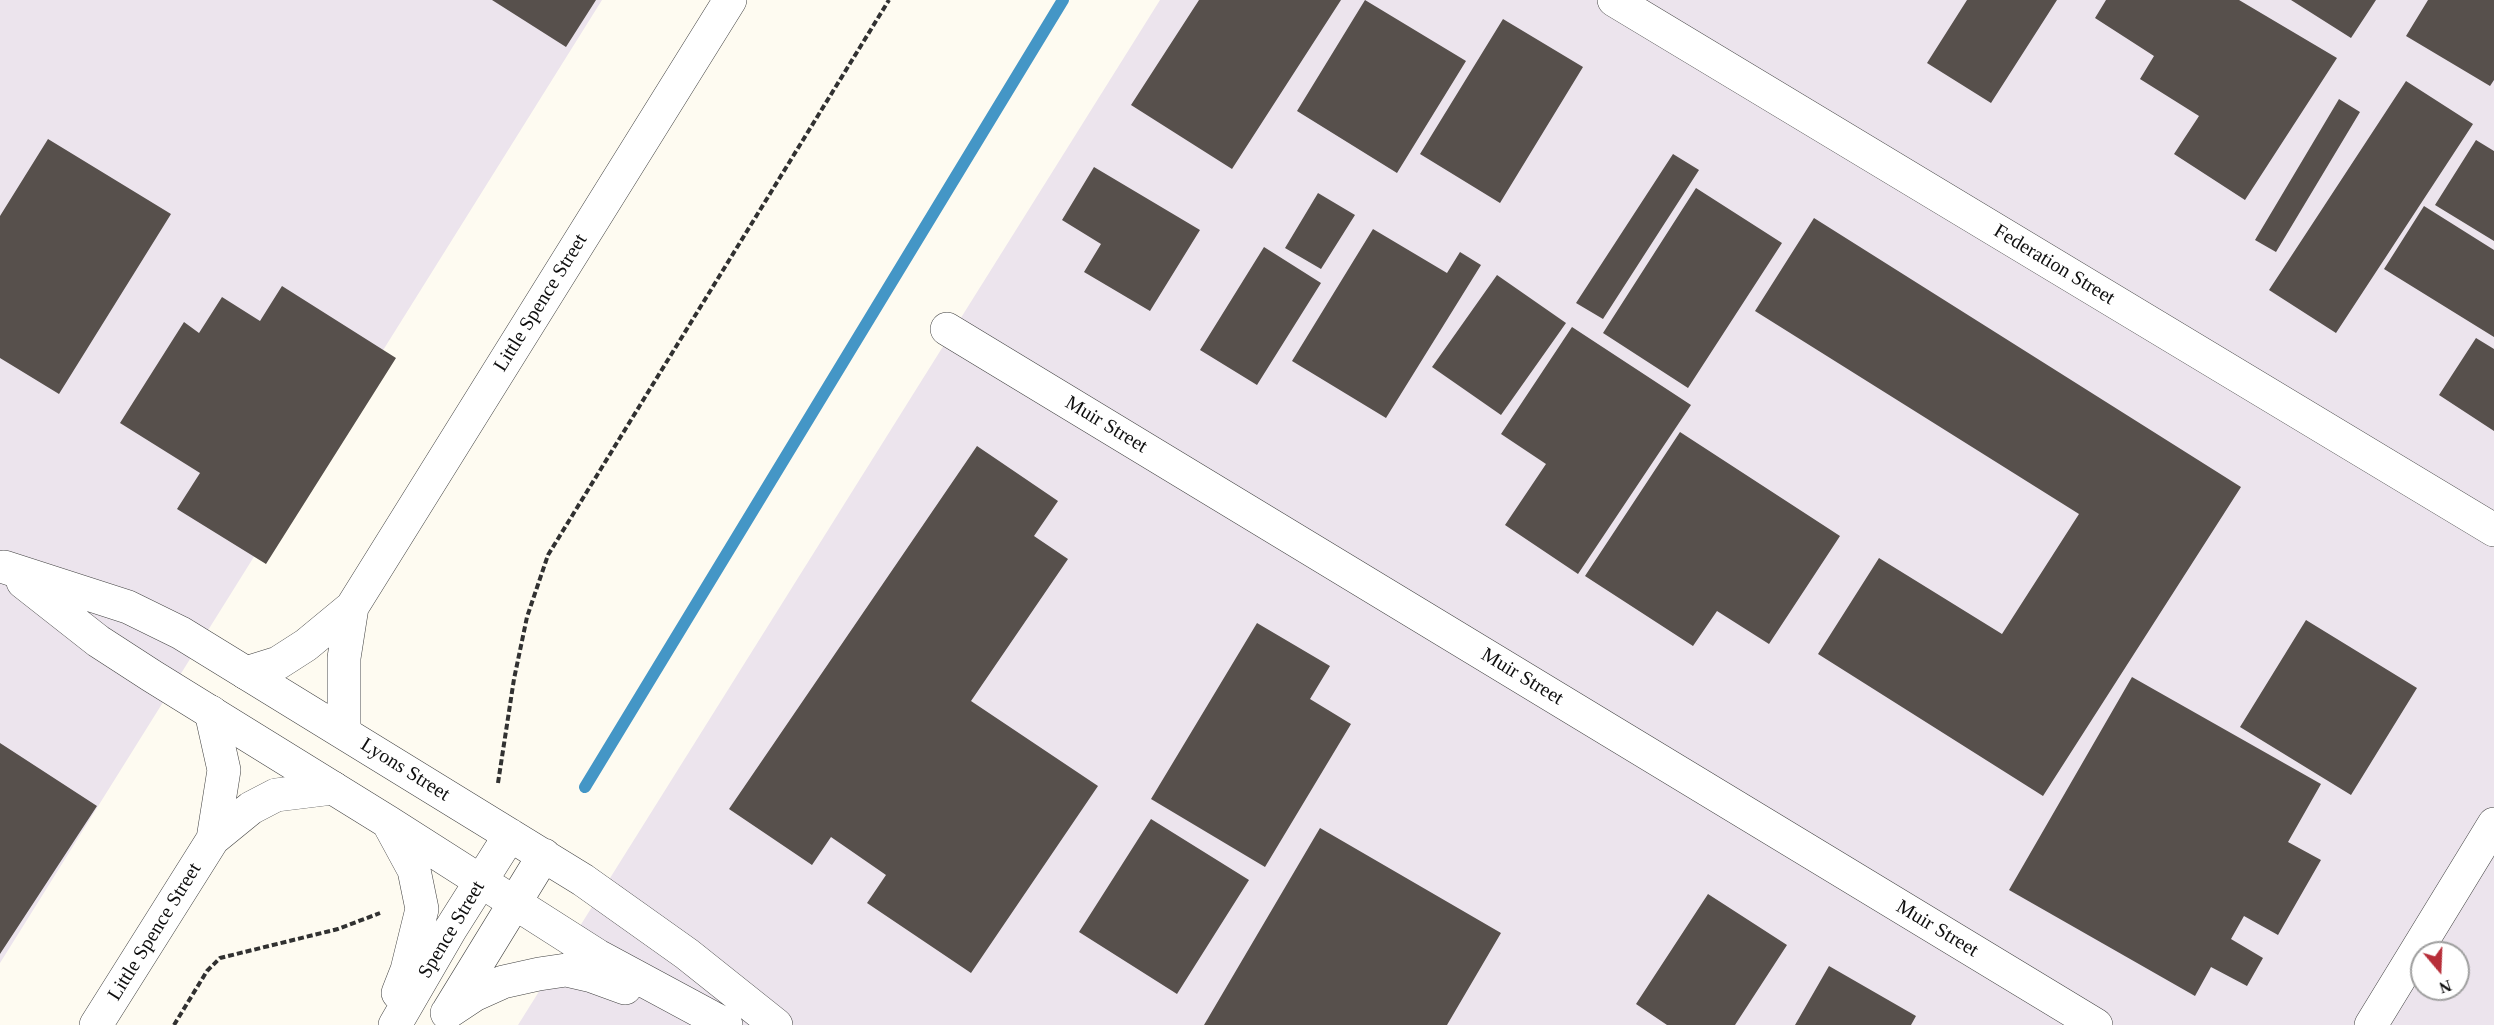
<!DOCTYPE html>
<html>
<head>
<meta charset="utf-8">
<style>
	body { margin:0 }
	#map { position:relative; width:2494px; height:1025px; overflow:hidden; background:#fefbf1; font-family:"Times New Roman",serif }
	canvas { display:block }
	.north { position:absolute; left:2410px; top:941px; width:60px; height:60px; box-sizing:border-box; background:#fff; border:2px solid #9f9f9f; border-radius:50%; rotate:161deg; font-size:16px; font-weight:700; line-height:24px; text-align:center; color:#0f0f0f }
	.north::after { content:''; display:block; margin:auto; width:21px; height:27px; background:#b72e39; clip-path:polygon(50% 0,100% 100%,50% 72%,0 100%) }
</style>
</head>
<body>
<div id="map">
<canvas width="2494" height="1025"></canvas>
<div class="north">N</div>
</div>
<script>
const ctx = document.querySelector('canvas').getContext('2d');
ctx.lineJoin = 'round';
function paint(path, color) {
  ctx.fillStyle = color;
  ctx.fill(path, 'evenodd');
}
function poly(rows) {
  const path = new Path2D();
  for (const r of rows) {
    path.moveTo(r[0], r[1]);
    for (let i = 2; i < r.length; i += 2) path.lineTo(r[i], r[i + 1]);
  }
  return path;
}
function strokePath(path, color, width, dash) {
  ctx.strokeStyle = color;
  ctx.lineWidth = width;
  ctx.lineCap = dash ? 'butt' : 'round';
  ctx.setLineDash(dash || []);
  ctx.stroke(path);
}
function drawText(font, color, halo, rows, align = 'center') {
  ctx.font = font + ' "Times New Roman",serif';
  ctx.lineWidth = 6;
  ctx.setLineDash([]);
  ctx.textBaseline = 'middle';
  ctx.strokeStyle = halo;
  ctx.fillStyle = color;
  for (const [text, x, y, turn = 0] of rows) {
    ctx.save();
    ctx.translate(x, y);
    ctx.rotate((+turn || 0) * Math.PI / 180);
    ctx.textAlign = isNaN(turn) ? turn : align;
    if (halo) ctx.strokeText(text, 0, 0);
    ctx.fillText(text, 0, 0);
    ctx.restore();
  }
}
paint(poly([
	[0,0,602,0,0,963],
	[1160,0,2494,0,2494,1025,518,1025],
	[2422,953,2458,953,2458,989,2422,989]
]), '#ece4ed');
strokePath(poly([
	[585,787,1063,0]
]), '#4496c6', 12);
paint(poly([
	[492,0,596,0,566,47],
	[1199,0,1341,0,1232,169,1131,105],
	[1365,0,1466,61,1397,173,1297,111],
	[1967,0,2057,0,1991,103,1927,63],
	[2106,0,2239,0,2337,58,2245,200,2174,154,2199,116,2140,79,2154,56,2095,18],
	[2291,0,2376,0,2351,38],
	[2428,0,2494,0,2494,80,2490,86,2406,36],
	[1503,19,1583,67,1500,203,1420,154],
	[2406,81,2473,124,2336,333,2269,290],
	[2339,99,2360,112,2276,252,2255,240],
	[48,139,171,214,59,394,0,358,0,216],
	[2476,140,2494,151,2494,241,2435,205],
	[1673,154,1699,170,1603,319,1576,303],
	[1094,167,1200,230,1150,311,1084,272,1101,244,1062,220],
	[1696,188,1782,243,1688,388,1603,333],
	[1318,193,1355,215,1321,269,1285,248],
	[2424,206,2494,250,2494,337,2384,269],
	[1814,218,2241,487,2043,796,1818,654,1879,558,2002,634,2079,514,1755,311],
	[1373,229,1447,273,1460,252,1481,265,1386,418,1292,361],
	[1264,247,1321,283,1257,385,1200,350],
	[1497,275,1566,323,1501,415,1432,367],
	[282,286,396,358,266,564,177,509,200,473,120,423,184,322,199,333,222,297,260,321],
	[1572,327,1691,405,1578,574,1505,525,1546,464,1501,434],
	[2476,338,2494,349,2494,431,2439,395],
	[1680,432,1840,536,1769,644,1717,611,1693,646,1585,576],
	[977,446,1058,501,1034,536,1068,559,971,701,1098,786,971,973,867,903,886,875,831,837,812,865,729,809],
	[2306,620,2417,688,2351,795,2240,727],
	[1257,623,1330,666,1310,699,1351,724,1265,867,1151,799],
	[2132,677,2321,784,2288,842,2321,860,2278,935,2244,916,2231,939,2263,958,2247,986,2211,967,2195,996,2009,890],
	[0,743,97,806,0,954],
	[1151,819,1249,880,1177,994,1079,932],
	[1320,828,1501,933,1447,1025,1204,1025],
	[1708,894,1787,945,1735,1025,1667,1025,1636,1004],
	[1829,966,1916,1016,1911,1025,1795,1025]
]), '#57504c');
const minor = poly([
	[1614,0,2494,530],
	[947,329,2096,1025],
	[246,673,278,663,306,645,352,607,730,0],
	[211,712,224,770,213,839],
	[344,732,344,658,352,607],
	[96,1025,213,839,251,808,276,795,333,788],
	[2371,1025,2494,824]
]);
const tertiary = poly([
	[4,567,128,607,181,633,583,880,687,954,776,1025],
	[23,582,98,641,152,676,388,822,598,956,726,1025],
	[389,824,414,870,422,909,407,970,398,993],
	[449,1010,544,855],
	[447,1013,474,995,503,982,539,974,566,970,592,976,625,988],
	[395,1025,450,930,510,835]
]);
strokePath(minor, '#424242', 34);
strokePath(tertiary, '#424242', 34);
strokePath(poly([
	[498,783,514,679,527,617,548,555,889,0],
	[174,1025,207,971,220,958,338,929,380,913]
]), '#313131', 4, [6, 3]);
strokePath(minor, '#fff', 33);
strokePath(tertiary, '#fff', 33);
drawText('20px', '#0f0f0f', '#fff', [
	["Federation Street",2054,265,31],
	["Little Spence Street",541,303,-58],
	["Muir Street",1106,425,31],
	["Muir Street",1522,677,31],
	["Lyons Street",405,770,32],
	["Muir Street",1937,929,31],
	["Spence Street",452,930,-59],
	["Little Spence Street",155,932,-58]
]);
</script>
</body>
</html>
